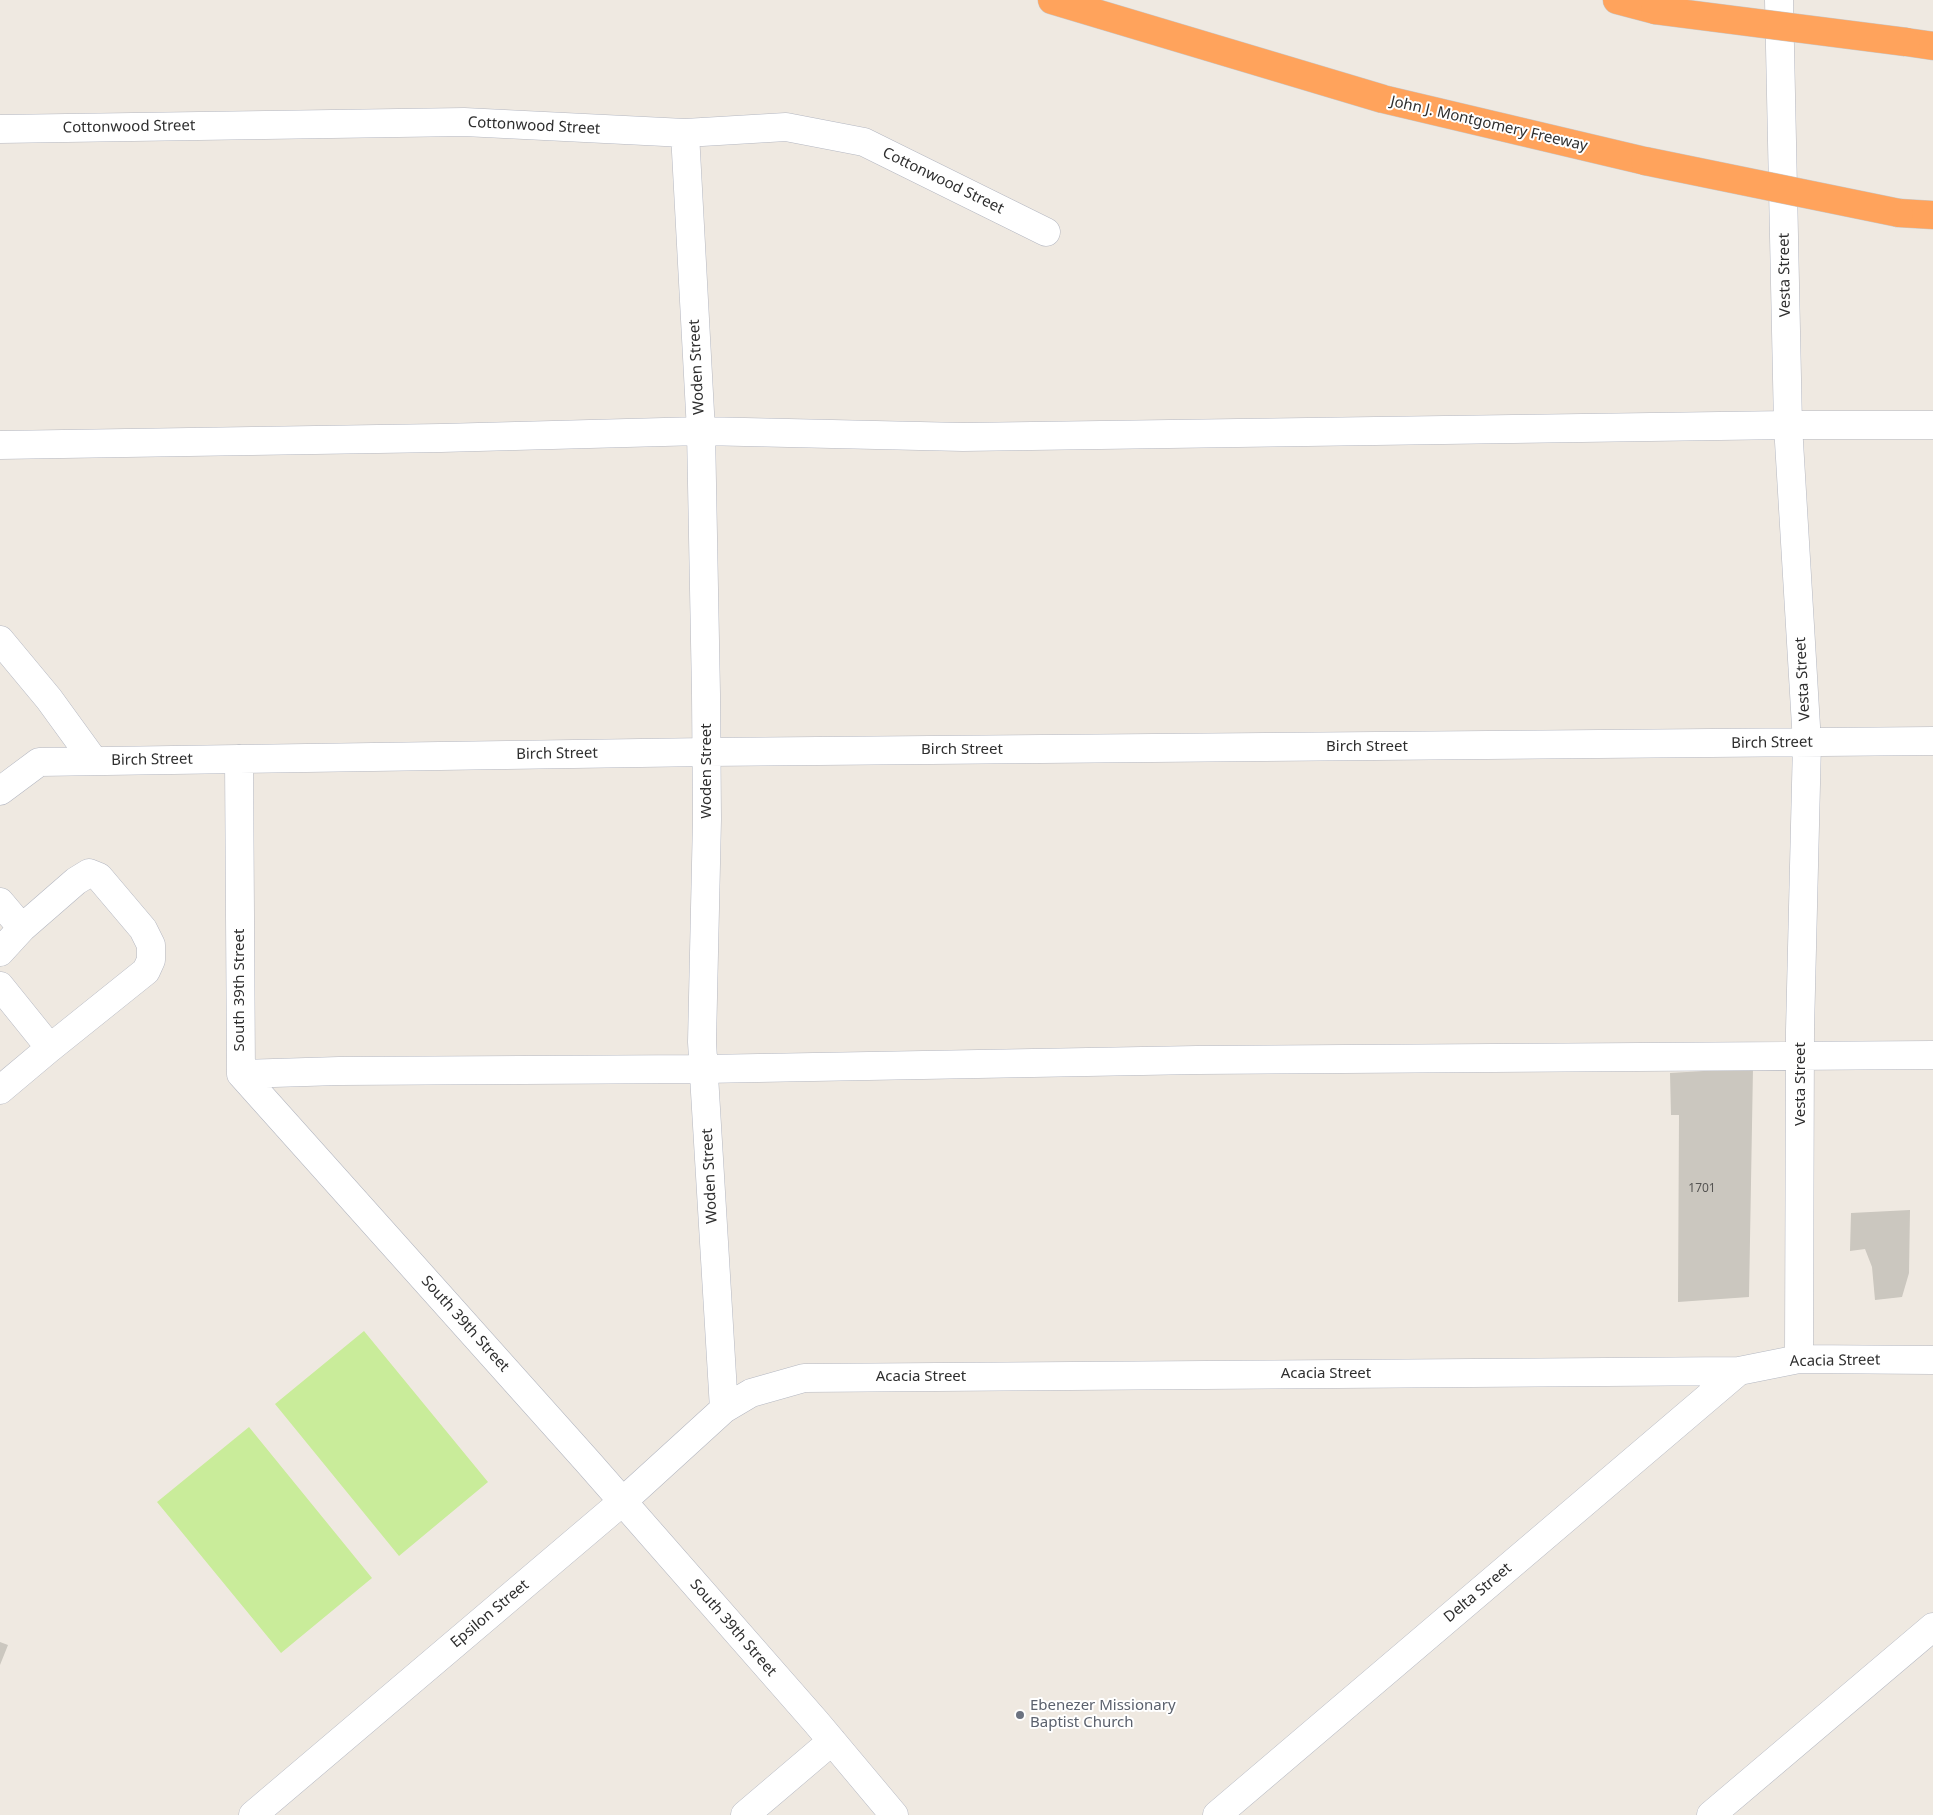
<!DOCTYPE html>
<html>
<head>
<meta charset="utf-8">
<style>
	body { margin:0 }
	canvas { display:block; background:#efe9e1 }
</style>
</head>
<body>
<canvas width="1933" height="1815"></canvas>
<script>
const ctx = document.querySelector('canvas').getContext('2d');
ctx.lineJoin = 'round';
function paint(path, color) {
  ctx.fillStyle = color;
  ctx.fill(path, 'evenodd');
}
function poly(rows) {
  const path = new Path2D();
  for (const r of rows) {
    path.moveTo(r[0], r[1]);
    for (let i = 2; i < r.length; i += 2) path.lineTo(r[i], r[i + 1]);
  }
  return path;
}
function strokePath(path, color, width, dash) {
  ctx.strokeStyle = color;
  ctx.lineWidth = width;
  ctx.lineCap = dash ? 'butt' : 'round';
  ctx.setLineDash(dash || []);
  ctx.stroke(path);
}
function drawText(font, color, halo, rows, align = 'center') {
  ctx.font = font + ' "Noto Sans",sans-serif';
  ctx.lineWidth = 4;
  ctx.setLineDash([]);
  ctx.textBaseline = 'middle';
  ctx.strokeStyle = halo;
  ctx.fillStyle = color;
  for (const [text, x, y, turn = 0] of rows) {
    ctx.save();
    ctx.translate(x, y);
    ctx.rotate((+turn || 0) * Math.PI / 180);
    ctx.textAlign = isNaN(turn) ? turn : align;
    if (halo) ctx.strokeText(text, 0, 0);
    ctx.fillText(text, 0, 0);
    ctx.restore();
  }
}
paint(poly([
	[364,1331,488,1482,399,1556,275,1404],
	[249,1427,372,1578,281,1653,157,1502]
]), '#c9ec9a');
paint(poly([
	[1753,1068,1749,1297,1678,1302,1679,1115,1671,1115,1670,1073],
	[1910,1210,1909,1273,1902,1297,1875,1300,1872,1267,1865,1249,1850,1251,1851,1213],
	[0,1642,8,1645,0,1665]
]), '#cbc7bf');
const minor = poly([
	[1779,0,1788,425,1807,743,1800,1030,1799,1359],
	[0,129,464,122,685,133,786,127,864,142,1046,232],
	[685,133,701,431,706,694,707,819,702,1042,724,1409],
	[0,445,441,438,701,431,963,437,1788,425,1933,425],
	[0,640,49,699,94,761],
	[239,759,241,1074,588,1462,816,1722,894,1815],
	[0,791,39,762,707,752,1933,741],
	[0,902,22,928],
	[0,952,22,928,76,881,89,873,99,877,143,929,151,945,151,960,146,971,50,1048,0,986],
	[241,1074,339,1071,704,1069,1197,1060,1933,1055],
	[0,1090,50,1048],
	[253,1815,622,1502,724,1409,751,1393,804,1378,1739,1371,1799,1359,1933,1360],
	[745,1815,832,1741],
	[1217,1815,1739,1371],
	[1711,1815,1933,1627]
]);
const highway = poly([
	[1052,0,1383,99,1645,161],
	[1617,0,1655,10],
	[1906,42,1933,46],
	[1899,213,1933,215]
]);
strokePath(minor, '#b4b7c1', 29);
strokePath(highway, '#c9c9c9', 29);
strokePath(minor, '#fff', 28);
strokePath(highway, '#ffa35c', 28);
const highwayBridge = poly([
	[1655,10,1906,42],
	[1645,161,1899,213]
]);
strokePath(highwayBridge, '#c9c9c9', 29, []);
strokePath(highwayBridge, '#ffa35c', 28);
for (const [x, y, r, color] of [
	[1020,1715,5,"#6b7280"]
]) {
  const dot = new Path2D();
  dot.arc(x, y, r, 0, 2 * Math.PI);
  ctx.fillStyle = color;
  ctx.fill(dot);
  strokePath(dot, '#fff', 2);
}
drawText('12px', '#555452', null, [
	["1701",1702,1189]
]);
drawText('15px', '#2e2e2e', '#fff', [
	["John J. Montgomery Freeway",1489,124,13],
	["Cottonwood Street",534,126,3],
	["Cottonwood Street",129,127,-1],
	["Cottonwood Street",943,181,26],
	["Vesta Street",1785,275,-91],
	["Woden Street",697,367,-93],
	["Vesta Street",1803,679,-93],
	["Birch Street",1772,743,-1],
	["Birch Street",1367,747],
	["Birch Street",962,750],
	["Birch Street",557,754,-1],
	["Birch Street",152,760,-1],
	["Woden Street",707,771,-90],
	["South 39th Street",240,990,-90],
	["Vesta Street",1801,1084,-90],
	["Woden Street",710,1176,-93],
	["South 39th Street",465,1324,48],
	["Acacia Street",1835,1361,-1],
	["Acacia Street",1326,1374],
	["Acacia Street",921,1377],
	["Delta Street",1478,1593,-40],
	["Epsilon Street",490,1614,-40],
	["South 39th Street",733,1628,49]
]);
drawText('15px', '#5b616d', '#fff', [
	["Ebenezer Missionary",1030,1706],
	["Baptist Church",1030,1723]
], 'left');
</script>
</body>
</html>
